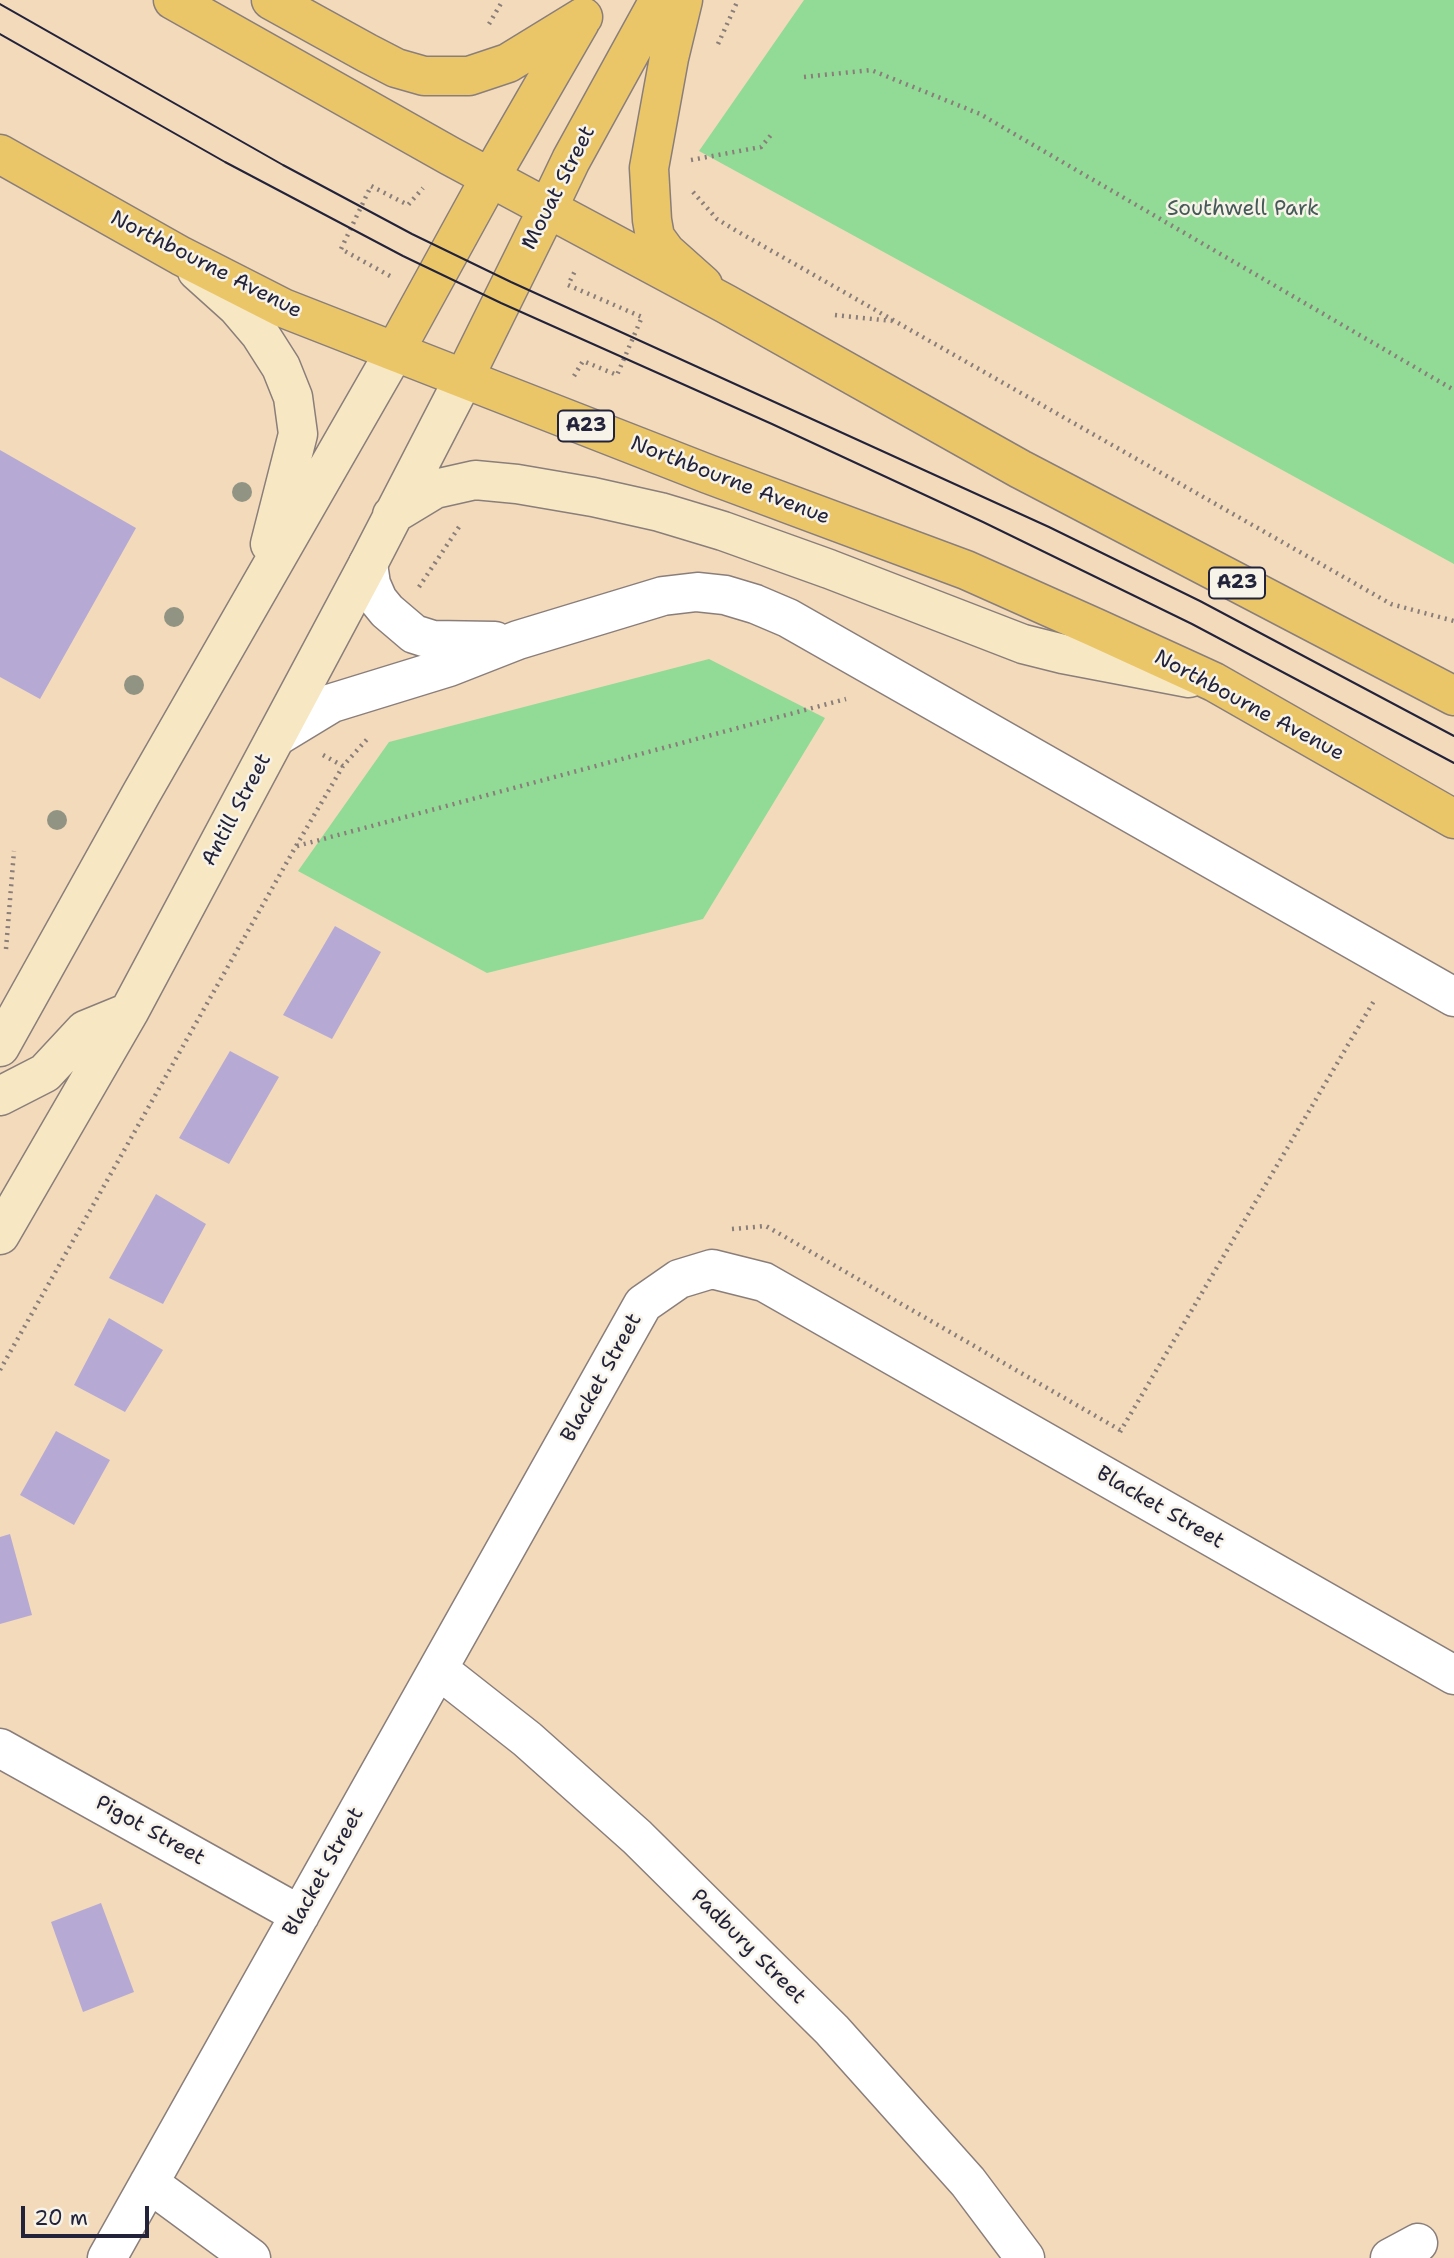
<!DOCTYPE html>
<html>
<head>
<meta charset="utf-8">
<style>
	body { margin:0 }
	#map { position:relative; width:1454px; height:2258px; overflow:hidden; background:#f2dabb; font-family:"Shantell Sans",sans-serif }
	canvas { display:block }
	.scale { position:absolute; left:21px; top:2206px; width:128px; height:32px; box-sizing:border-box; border:4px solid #22223b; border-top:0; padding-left:9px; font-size:21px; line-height:24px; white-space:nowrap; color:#22223b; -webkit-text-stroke:5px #f7f3e8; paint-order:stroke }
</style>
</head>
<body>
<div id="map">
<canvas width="1454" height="2258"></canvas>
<div class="scale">20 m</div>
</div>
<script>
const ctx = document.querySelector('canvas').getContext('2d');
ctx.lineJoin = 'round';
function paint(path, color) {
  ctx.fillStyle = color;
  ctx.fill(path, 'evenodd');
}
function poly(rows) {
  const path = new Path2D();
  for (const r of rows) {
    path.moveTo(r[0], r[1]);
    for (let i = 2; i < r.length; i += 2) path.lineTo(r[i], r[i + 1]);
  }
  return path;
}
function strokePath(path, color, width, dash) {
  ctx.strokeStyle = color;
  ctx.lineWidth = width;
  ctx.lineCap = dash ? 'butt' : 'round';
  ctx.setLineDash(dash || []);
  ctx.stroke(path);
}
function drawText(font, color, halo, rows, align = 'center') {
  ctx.font = font + ' "Shantell Sans",sans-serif';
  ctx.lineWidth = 5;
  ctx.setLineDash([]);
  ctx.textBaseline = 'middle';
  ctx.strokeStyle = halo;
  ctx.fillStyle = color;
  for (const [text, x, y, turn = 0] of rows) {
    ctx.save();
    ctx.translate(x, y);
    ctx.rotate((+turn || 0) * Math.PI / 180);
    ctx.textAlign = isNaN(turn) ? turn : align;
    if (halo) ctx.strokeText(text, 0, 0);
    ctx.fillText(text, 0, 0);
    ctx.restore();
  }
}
paint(poly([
	[804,0,1454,0,1454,564,699,151],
	[709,659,825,718,703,919,487,973,298,871,389,742]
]), '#91db96');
paint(poly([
	[0,450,136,528,40,699,0,677],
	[335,926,381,952,332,1039,283,1015],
	[230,1051,279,1077,229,1164,179,1138],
	[156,1194,206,1224,163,1304,109,1278],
	[109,1318,163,1350,125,1412,74,1385],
	[56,1431,110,1460,74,1525,20,1495],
	[10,1534,32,1615,0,1624,0,1537],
	[101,1903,134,1992,83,2012,51,1922]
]), '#b6aad5');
const street = poly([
	[368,564,371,584,378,600,387,611,414,634,433,640,495,641],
	[276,737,332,703,449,667,518,640,663,596,697,592,725,595,755,604,788,618,1454,997],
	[438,1669,527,1739,637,1837,832,2030,968,2182,1025,2258],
	[0,1748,300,1915],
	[149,2183,251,2258],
	[107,2258,643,1304,679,1279,712,1269,764,1282,1454,1675],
	[1390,2258,1418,2243]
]);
const secondary = poly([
	[197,271,237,307,260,334,281,367,293,397,298,434,270,544],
	[392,515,435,489,475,480,517,484,593,497,660,512,723,531,829,569,1023,644,1063,654,1189,678],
	[0,1047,141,794,395,351],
	[0,1096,45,1073,85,1030,129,1012],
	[0,1235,129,1012,368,564,464,378]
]);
const primary = poly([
	[271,0,367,53,396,68,424,76,469,76,508,63,583,17],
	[683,0,669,58,649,168,652,220,655,237,666,252,703,285],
	[490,178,580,22],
	[548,208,571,160,659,0]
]);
const highway = poly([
	[173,0,450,156,726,304,1020,469,1454,696],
	[0,154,181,256,283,308,708,474,966,570,1096,628,1214,682,1454,819],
	[395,351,490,178],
	[464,378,548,208]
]);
strokePath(street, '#8a7e7b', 41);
strokePath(secondary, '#8a7e7b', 41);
strokePath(primary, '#8a7e7b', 41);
strokePath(highway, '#8a7e7b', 41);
strokePath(poly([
	[489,24,503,0],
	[718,44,738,0],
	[804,77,871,70,980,114,1454,390],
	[691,160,761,147,771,135],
	[693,192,717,219,735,230,1391,604,1454,621],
	[390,276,341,249,371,186,408,205,423,188],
	[835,315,892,321],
	[574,376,583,361,617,375,642,317,568,285,575,271],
	[419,587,459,527],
	[323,755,343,766],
	[297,846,846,699],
	[6,949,14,851],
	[732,1229,766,1226,1120,1430],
	[0,1370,296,846,343,766,369,737],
	[1120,1432,1375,999]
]), '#8a7e7b', 4.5, [2, 5]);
strokePath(street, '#fff', 38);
strokePath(secondary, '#f7e8c3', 38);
strokePath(primary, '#ebc669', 38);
strokePath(highway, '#ebc669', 38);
strokePath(poly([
	[0,4,283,165,412,234,511,282,1049,527,1200,601,1454,736],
	[0,34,225,162,403,256,501,303,772,424,983,522,1192,624,1454,763]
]), '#22223b', 2);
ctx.fillStyle = '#929483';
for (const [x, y] of [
	[242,492],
	[174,617],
	[134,685],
	[57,820]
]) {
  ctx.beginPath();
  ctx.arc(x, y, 10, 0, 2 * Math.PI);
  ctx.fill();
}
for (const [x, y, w] of [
	[586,426,56],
	[1237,583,56]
]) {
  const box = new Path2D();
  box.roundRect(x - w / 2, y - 15.5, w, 31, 5);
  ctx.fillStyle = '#f7f3e8';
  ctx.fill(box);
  strokePath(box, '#22223b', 2);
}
drawText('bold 19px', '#22223b', null, [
	["A23",586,426],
	["A23",1237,583]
]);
drawText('21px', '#22223b', '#f7f3e8', [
	["Mouat Street",559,188,-63],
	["Northbourne Avenue",206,265,27],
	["Northbourne Avenue",730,481,21],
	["Northbourne Avenue",1249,706,28],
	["Antill Street",237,810,-62],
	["Blacket Street",602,1378,-61],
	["Blacket Street",1160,1508,30],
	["Pigot Street",150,1831,29],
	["Blacket Street",324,1872,-61],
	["Padbury Street",748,1947,45]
]);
drawText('21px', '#435a56', '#f7f3e8', [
	["Southwell Park",1243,210]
]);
</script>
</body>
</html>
